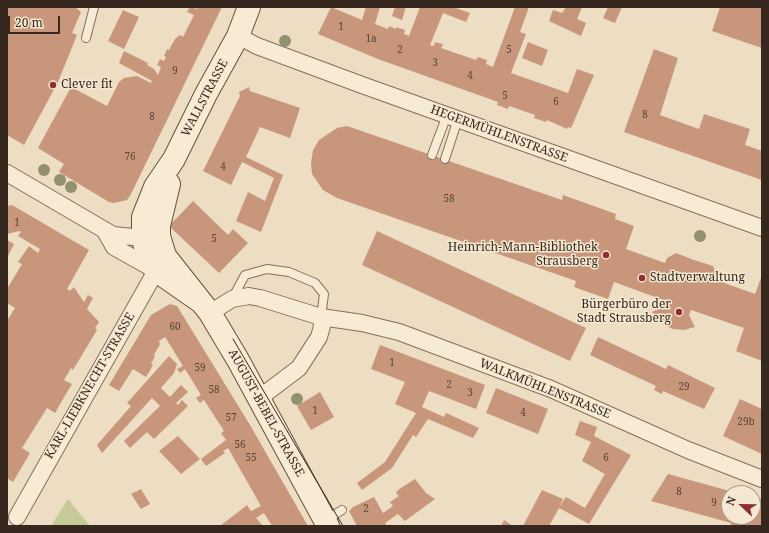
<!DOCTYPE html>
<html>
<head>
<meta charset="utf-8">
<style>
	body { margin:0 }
	#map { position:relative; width:769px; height:533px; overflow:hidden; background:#ecddc3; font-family:"Noto Serif",serif }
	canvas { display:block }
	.frame { position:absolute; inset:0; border:8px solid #36281e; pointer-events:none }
	.north { position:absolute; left:721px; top:485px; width:40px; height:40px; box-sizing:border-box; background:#f4e8d2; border:1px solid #a89b8a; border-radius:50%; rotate:292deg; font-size:11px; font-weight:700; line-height:16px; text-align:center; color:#36281e }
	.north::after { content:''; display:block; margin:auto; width:14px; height:18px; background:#912e34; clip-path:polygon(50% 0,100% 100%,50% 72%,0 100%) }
	.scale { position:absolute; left:8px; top:16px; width:52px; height:18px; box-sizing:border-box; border:2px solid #36281e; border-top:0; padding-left:5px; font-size:12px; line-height:14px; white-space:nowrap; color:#36281e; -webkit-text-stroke:3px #f4e8d2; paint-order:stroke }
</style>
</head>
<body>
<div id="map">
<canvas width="769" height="533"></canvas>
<div class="frame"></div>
<div class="north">N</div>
<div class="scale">20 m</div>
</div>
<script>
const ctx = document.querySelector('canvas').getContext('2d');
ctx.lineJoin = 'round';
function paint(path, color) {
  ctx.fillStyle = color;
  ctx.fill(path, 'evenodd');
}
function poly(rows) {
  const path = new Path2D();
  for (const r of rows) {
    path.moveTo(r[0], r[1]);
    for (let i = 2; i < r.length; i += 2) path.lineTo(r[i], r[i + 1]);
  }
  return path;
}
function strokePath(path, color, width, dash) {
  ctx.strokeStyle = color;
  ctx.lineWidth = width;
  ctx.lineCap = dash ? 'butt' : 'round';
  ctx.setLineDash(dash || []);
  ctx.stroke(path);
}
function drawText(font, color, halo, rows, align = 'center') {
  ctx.font = font + ' "Noto Serif",serif';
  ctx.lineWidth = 3;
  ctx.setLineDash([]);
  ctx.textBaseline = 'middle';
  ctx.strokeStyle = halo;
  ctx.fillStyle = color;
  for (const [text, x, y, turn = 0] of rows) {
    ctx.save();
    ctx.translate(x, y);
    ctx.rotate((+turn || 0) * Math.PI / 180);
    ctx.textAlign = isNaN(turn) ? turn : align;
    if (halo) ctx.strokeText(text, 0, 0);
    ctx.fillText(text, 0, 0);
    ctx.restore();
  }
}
paint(poly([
	[68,499,90,526,51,526]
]), '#c6c998');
paint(poly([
	[7,7,75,7,81,12,72,33,77,35,58,82,24,145,7,135],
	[190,7,197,9,198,7,222,7,130,196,127,200,114,203,109,202,59,172,64,164,38,148,71,87,107,106,119,82,124,78,137,76,151,83,152,81,119,63,124,51,148,63,147,65,154,69,158,75,161,67,157,65,160,59,164,61,166,57,164,56,167,49,169,50,175,39,180,35,183,37,194,15,187,12],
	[331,7,362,20,366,7,380,7,375,24,388,29,389,26,396,29,396,27,405,30,404,34,409,36,420,7,453,7,470,13,466,22,443,13,430,45,434,46,435,42,443,44,441,48,476,60,478,57,487,60,486,64,493,67,515,7,529,7,520,32,526,34,511,73,568,93,577,69,594,75,571,128,568,127,567,129,547,120,546,122,534,118,535,115,509,106,508,109,497,105,498,102,378,59,318,34],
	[395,7,406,7,402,20,392,16],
	[566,7,582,7,577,19,586,23,581,36,549,21,553,10,562,13],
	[608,7,622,7,615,23,603,18],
	[720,7,762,7,762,48,712,31],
	[123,10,139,17,124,49,108,41],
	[528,42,548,50,542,66,522,58],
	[654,49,678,58,660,115,699,129,704,114,750,129,745,145,762,151,762,180,624,132],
	[249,87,250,91,300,108,290,138,260,127,246,157,283,175,261,232,236,221,248,192,265,201,274,178,242,162,231,185,203,171,240,96,239,92],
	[347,126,562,200,563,195,616,214,615,219,634,226,626,249,665,263,667,258,676,253,694,260,713,266,717,276,716,280,755,294,762,275,762,361,736,351,744,328,691,310,689,315,695,327,684,330,673,329,663,324,652,312,664,306,666,301,614,282,608,299,574,287,576,281,337,198,323,190,312,174,311,163,313,150,319,140,337,128],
	[193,201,228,235,233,229,248,243,219,273,169,226],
	[12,205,89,250,67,289,70,291,74,287,84,302,88,295,93,298,87,309,99,322,95,328,97,330,73,370,71,368,64,380,72,384,66,394,55,413,47,408,22,448,30,453,13,482,7,478,7,321,15,308,7,303,7,289,22,264,18,262,29,246,38,253,40,249,18,236,21,232,19,231,7,234,7,206],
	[377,231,586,328,570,361,362,265],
	[7,240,14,244,7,258],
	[170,304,177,306,185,319,250,425,308,526,272,526,264,513,256,518,263,526,220,526,247,505,251,511,261,506,228,448,223,451,225,453,206,466,201,459,226,440,221,433,224,431,204,400,200,403,196,398,201,395,185,369,180,373,177,369,183,366,165,337,159,341,160,344,154,355,155,356,151,364,153,365,146,377,133,369,119,391,109,385,151,315],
	[598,337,666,369,668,365,715,388,704,409,663,391,662,394,654,390,656,386,590,355],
	[380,345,485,385,476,409,429,391,422,407,444,417,446,413,479,428,473,438,428,419,416,437,413,435,392,468,362,490,357,483,385,462,416,413,395,404,405,382,371,369],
	[169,356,177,364,174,373,161,388,170,397,181,385,188,392,176,403,178,405,182,400,188,406,154,439,147,432,130,448,124,441,160,406,152,398,102,453,97,445,131,406,127,403],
	[496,388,548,409,538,434,486,413],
	[320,392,334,417,311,430,297,406],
	[740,399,762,409,762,454,723,436],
	[580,421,597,427,594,436,631,455,589,524,559,508,549,526,523,526,542,490,563,499,559,507,566,497,585,508,605,474,582,461,591,442,575,435],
	[178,436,200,459,181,474,159,451],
	[668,474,737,493,729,493,729,517,753,517,753,497,762,499,762,526,731,526,731,523,651,501],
	[415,479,426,493,435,499,405,521,398,514,385,523,387,526,357,526,349,511,353,507,374,497,383,513,393,506,390,502,399,496,396,493,398,490],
	[141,489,150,504,141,509,131,494],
	[504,520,513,526,501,526]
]), '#c8977b');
const lane = poly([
	[86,38,94,7],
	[432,155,447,115],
	[445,159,458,119],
	[232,299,245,275,267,269,289,272,315,283,324,294,321,317],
	[326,520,342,510]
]);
const street = poly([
	[238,36,257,46,362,85,762,228],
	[7,173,113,235,143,238],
	[105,231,114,247,155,270],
	[210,313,232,299,249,296,260,298,321,317,362,323,399,332,551,389,688,450,762,479],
	[258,399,299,368,319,337,322,326,321,317],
	[17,517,161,262]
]);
const secondary = poly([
	[143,238,165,256,210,313,238,360,328,526],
	[165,256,159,236,159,226,169,184],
	[201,302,155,270,146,251,143,238,143,217,155,187,174,159,206,94,238,36,249,7]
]);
strokePath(lane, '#856f5b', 10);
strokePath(street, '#856f5b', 18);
strokePath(secondary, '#67503e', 24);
strokePath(lane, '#f7ebd6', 8);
strokePath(street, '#f7ebd6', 16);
strokePath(secondary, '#f7ebd6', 22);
strokePath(poly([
	[233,339,343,526]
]), '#36281e', 1);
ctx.fillStyle = '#92906d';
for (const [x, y] of [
	[285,41],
	[44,170],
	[60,180],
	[71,187],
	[700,236],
	[297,399]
]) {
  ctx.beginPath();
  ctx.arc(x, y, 6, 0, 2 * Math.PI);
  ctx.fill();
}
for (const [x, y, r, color] of [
	[53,85,4,"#912e34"],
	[606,255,4,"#912e34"],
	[642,278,4,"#912e34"],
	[679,312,4,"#912e34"]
]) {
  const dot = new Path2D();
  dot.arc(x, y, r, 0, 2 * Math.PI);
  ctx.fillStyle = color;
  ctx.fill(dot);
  strokePath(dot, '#f4e8d2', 1.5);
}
drawText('10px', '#5a4435', null, [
	["1",341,27],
	["1a",371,39],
	["2",400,50],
	["5",509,50],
	["3",435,63],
	["9",175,71],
	["4",470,76],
	["5",505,96],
	["6",556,102],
	["8",645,115],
	["8",152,117],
	["76",130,157],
	["4",223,167],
	["58",449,199],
	["1",17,223],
	["5",214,239],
	["60",175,327],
	["1",392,363],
	["59",200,368],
	["2",449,385],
	["29",684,387],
	["58",214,390],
	["3",470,393],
	["1",315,411],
	["4",523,413],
	["57",231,418],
	["29b",746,422],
	["56",240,445],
	["55",251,458],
	["6",606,458],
	["8",679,492],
	["9",714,503],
	["2",366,509]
]);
drawText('12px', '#36281e', '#f4e8d2', [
	["Clever fit",61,85],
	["Heinrich-Mann-Bibliothek",598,248,"right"],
	["Strausberg",598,262,"right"],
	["Stadtverwaltung",650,278],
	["Bürgerbüro der",671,305,"right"],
	["Stadt Strausberg",671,319,"right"]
], 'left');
drawText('12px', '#36281e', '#f4e8d2', [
	["WALLSTRASSE",205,98,-62],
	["HEGERMÜHLENSTRASSE",499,134,20],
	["KARL-LIEBKNECHT-STRASSE",90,386,-60],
	["WALKMÜHLENSTRASSE",545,389,22],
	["AUGUST-BEBEL-STRASSE",266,413,61]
]);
</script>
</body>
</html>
